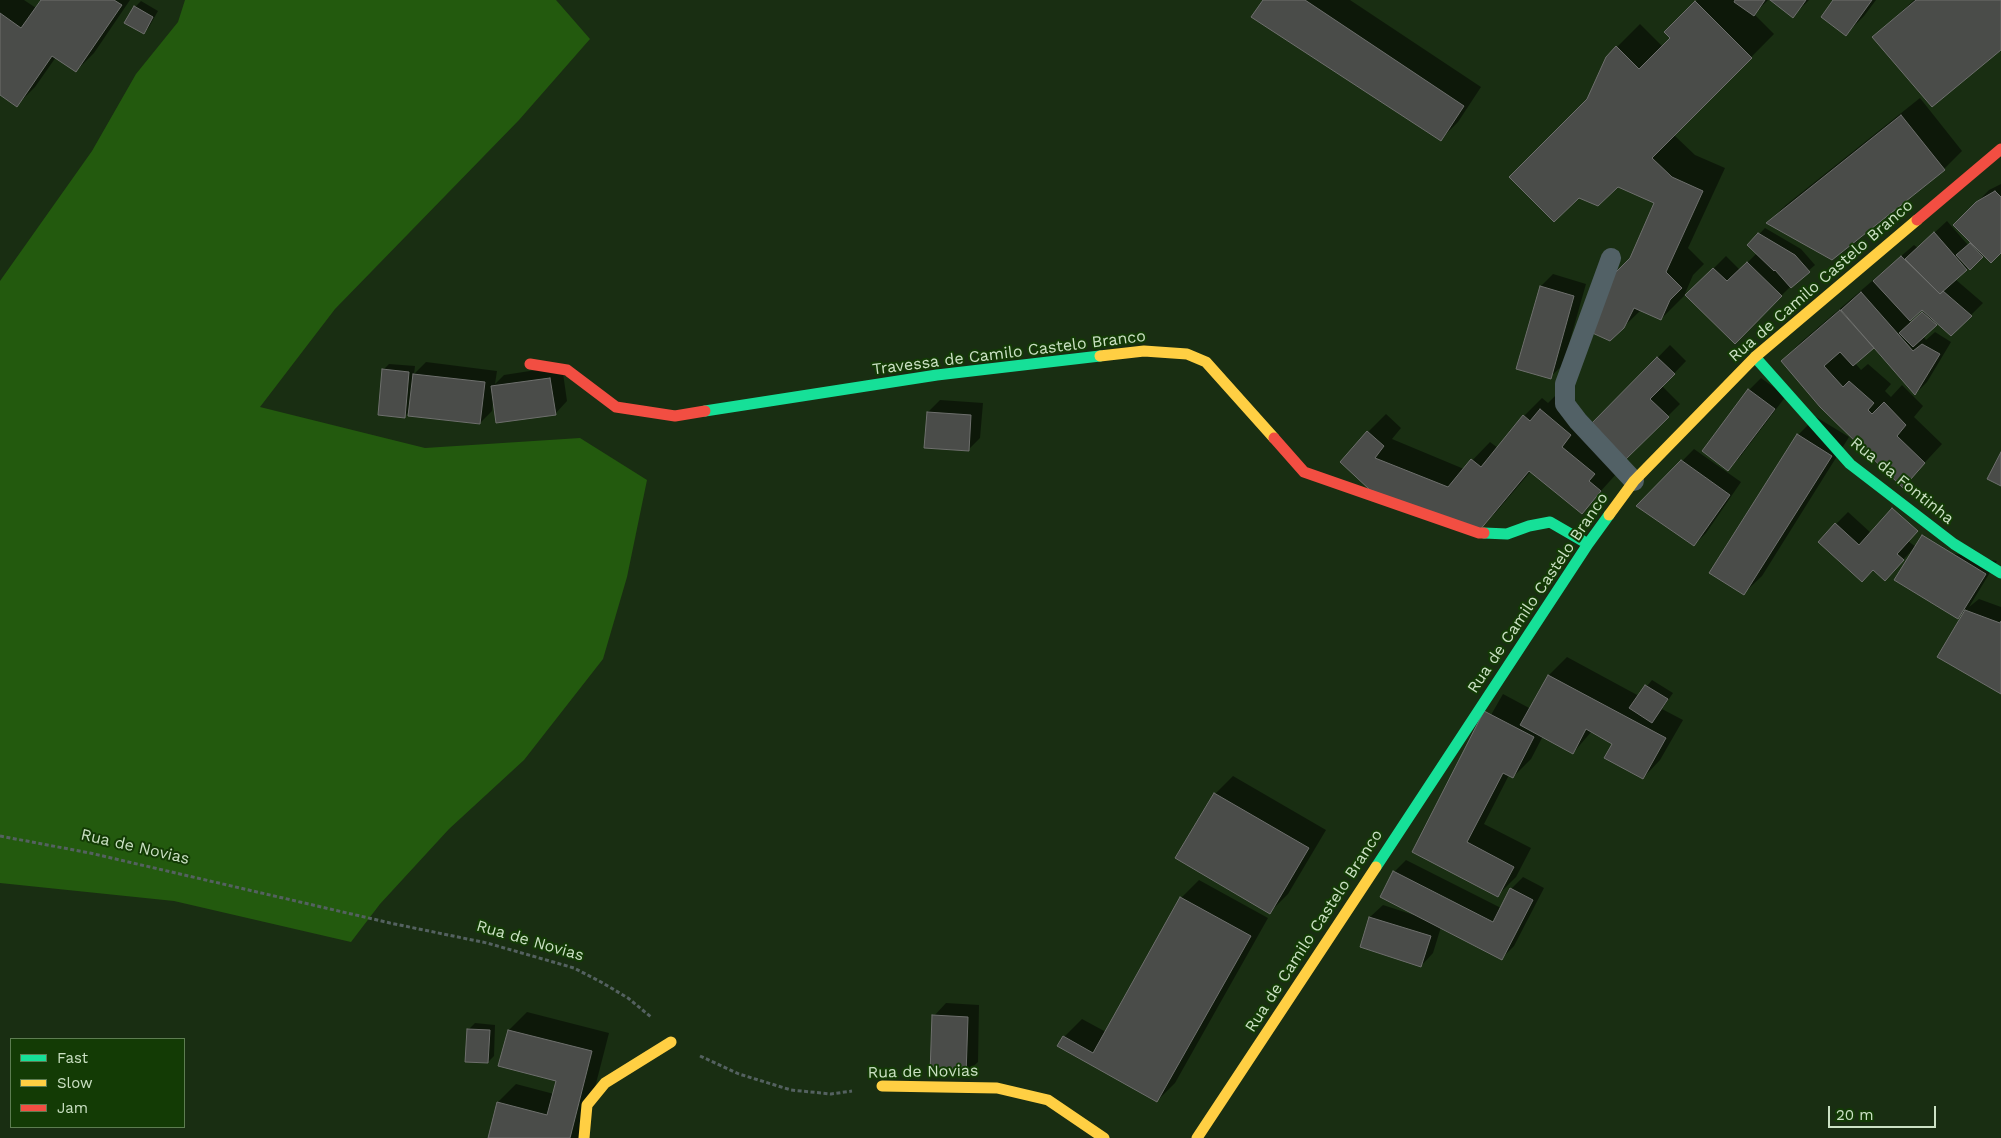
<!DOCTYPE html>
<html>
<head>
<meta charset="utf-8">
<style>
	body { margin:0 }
	#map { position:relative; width:2001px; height:1138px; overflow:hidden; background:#192e12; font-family:"Work Sans",sans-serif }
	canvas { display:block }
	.legend { position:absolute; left:10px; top:1038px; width:175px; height:90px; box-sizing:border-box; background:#133b05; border:1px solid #5d7d51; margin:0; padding:6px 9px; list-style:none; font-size:15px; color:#cbe1c4 }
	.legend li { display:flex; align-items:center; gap:10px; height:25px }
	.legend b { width:25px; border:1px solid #5d7d51 }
	.scale { position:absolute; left:1828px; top:1106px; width:108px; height:22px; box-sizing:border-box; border:2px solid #cbe1c4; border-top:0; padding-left:6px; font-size:15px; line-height:18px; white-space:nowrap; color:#cbe1c4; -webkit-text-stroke:4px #133b05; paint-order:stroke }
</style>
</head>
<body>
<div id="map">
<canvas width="2001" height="1138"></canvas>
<ul class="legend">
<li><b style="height:6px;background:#16e098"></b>Fast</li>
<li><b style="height:6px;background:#ffcf43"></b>Slow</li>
<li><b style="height:6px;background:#f24e42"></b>Jam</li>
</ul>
<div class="scale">20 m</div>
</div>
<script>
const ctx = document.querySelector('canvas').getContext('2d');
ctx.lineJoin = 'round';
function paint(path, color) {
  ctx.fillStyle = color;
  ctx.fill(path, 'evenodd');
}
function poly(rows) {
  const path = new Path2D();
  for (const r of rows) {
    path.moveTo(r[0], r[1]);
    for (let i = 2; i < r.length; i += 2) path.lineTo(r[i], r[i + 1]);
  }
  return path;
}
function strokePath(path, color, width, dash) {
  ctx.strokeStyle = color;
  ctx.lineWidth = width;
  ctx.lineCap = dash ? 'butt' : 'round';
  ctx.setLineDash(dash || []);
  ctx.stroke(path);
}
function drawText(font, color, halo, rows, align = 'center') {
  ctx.font = font + ' "Work Sans",sans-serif';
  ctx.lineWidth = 4;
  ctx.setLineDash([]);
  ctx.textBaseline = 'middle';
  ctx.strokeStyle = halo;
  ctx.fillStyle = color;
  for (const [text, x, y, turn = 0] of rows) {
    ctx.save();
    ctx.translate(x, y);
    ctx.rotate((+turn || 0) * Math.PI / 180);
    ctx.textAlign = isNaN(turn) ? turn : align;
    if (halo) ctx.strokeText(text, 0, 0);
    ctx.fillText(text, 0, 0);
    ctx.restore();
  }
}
paint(poly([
	[185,0,556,0,590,39,519,120,335,309,260,407,425,448,580,438,647,480,627,577,603,659,524,760,449,829,380,904,351,942,174,901,0,883,0,281,92,151,136,74,178,22]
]), '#235a0e');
paint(poly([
	[0,0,24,0,36,8,42,0,130,0,94,53,76,71,56,57,35,87,17,105,0,94],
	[1264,0,1350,0,1481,87,1458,122,1440,140],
	[1697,0,1768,0,1754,14,1774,34,1674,135,1695,155,1725,168,1688,248,1704,264,1693,275,1684,296,1661,319,1641,310,1610,340,1631,258,1656,203,1588,99,1607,57,1640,24,1663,47,1672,38,1666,32],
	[1772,0,1809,0,1793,16],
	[1835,0,1876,0,1864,16,1846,34],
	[1914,0,2001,0,2001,48,1874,37],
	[141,1,158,11,149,27,144,33,135,7],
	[1920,98,1962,151,1944,169,1832,258,1768,222,1786,205],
	[2001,184,2001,251,1984,254,1955,279,1983,303,1971,315,1938,322,1923,336,1926,340,1935,332,1951,342,1927,382,1915,394,1874,346,1855,363,1861,370,1868,364,1891,384,1885,391,1891,397,1902,385,1923,406,1914,417,1942,444,1903,486,1783,361,1800,343,1914,245,1918,248,1947,221,1968,245,1972,242,1955,225,1989,190],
	[1922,308,1925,311,1911,323,1909,320],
	[1765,228,1801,249,1815,265,1791,286,1735,342,1687,295,1726,256,1740,270,1757,253,1749,245],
	[1553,274,1586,284,1563,365,1550,377,1541,286],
	[1670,345,1686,361,1662,386,1680,404,1625,459,1591,426],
	[426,362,497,371,495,384,504,375,562,366,567,401,555,414,493,401,492,411,480,423,409,412,404,417,383,370,389,364,415,366,414,374],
	[1761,378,1786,396,1740,457,1728,469,1749,390],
	[1559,392,1588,417,1579,428,1618,472,1582,512,1531,471,1497,511,1479,529,1371,489,1368,432,1386,414,1401,428,1392,439,1464,469,1490,442,1498,448,1524,416,1542,398,1548,403],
	[940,400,983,403,980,438,968,450,928,412],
	[1816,417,1849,437,1762,576,1744,593,1798,435],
	[1694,449,1741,482,1706,533,1694,545,1638,506],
	[1848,512,1871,533,1908,541,1916,547,1997,561,1969,607,1979,599,2001,607,2001,693,1939,656,1968,609,1958,617,1913,549,1885,579,1836,524],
	[1567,657,1639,696,1652,680,1673,693,1662,709,1683,720,1660,760,1643,778,1613,743,1592,731,1573,753,1543,736,1531,759,1513,777,1509,775,1484,824,1531,848,1516,877,1498,895,1413,851,1503,694,1531,709,1549,675],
	[1233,776,1326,830,1288,894,1270,912,1215,794],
	[1406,860,1501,908,1511,889,1523,877,1544,888,1514,946,1502,958,1441,927,1433,953,1421,966,1361,947,1370,917,1383,905,1414,915,1394,872],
	[1199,880,1268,918,1175,1083,1157,1101,1064,1037,1082,1019,1106,1032,1181,898],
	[946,1003,979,1005,978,1062,965,1074,934,1016],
	[527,1012,609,1033,582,1138,489,1138,498,1102,516,1084,554,1094,557,1080,500,1065,509,1030],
	[475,1023,495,1025,494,1056,488,1062,469,1029]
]), '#0007');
const building = poly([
	[41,0,114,0,122,5,76,72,52,56,17,107,0,95,0,13,21,28,41,0],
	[1263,0,1305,0,1464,106,1441,141,1251,17,1263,0],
	[1735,0,1765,0,1754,16,1734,2,1735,0],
	[1770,0,1806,0,1793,18,1770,0],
	[1833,0,1872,0,1846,36,1821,17,1833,0],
	[1916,0,2001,0,2001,50,1932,107,1872,37,1916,0],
	[1695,1,1752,58,1652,158,1672,177,1703,191,1666,272,1682,288,1670,300,1661,320,1634,308,1624,328,1610,341,1588,331,1613,275,1630,258,1654,203,1618,187,1598,206,1579,198,1554,222,1509,177,1587,99,1606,57,1616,46,1639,69,1670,38,1664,32,1695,1],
	[134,6,153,17,144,34,124,23,134,6],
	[1901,115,1945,170,1832,260,1766,223,1901,115],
	[1995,191,2001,197,2001,253,1991,263,1953,225,1976,202,1995,191],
	[1934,232,1967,270,1940,294,1905,259,1934,232],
	[1758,233,1795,255,1810,272,1791,288,1775,270,1774,271,1747,245,1758,233],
	[1970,243,1983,257,1970,270,1956,255,1970,243],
	[1901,256,1940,294,1943,291,1972,316,1951,336,1922,310,1910,321,1873,281,1901,256],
	[1747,262,1782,296,1735,344,1685,295,1713,268,1727,281,1747,262],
	[1540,286,1574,296,1551,379,1516,369,1540,286],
	[1861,292,1913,351,1922,344,1940,354,1915,395,1841,310,1861,292],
	[1840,310,1874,348,1853,366,1840,352,1824,366,1843,387,1849,381,1874,403,1868,410,1872,414,1884,402,1906,425,1897,436,1925,463,1903,488,1820,407,1781,361,1840,310],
	[1922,312,1937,325,1913,347,1899,333,1922,312],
	[1657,357,1675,374,1650,399,1669,417,1625,460,1589,426,1657,357],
	[382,369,409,372,405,418,378,415,382,369],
	[413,374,485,382,480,424,408,416,413,374],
	[550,378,556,415,496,423,491,386,550,378],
	[1748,389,1775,409,1728,471,1702,451,1748,389],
	[1540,409,1571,435,1562,447,1595,474,1589,481,1601,491,1582,514,1529,471,1479,531,1370,490,1340,462,1367,431,1384,446,1375,458,1448,487,1471,459,1481,467,1523,415,1530,421,1540,409],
	[927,412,971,415,969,451,924,448,927,412],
	[1797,434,1832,456,1744,595,1709,573,1797,434],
	[2001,452,2001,486,1987,479,2001,452],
	[1681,460,1730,495,1694,546,1636,506,1681,460],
	[1892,508,1918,531,1897,554,1904,560,1885,581,1873,570,1862,582,1818,542,1835,523,1859,545,1892,508],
	[1922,535,1986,574,1958,619,1894,580,1922,535],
	[1965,610,2000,623,2001,621,2001,694,1937,657,1965,610],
	[1548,675,1666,738,1643,779,1604,758,1612,744,1586,729,1573,754,1520,725,1548,675],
	[1645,685,1668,699,1652,723,1629,708,1645,685],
	[1484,711,1534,737,1513,778,1503,773,1467,842,1514,867,1498,897,1412,852,1484,711],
	[1214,793,1309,848,1270,914,1175,858,1214,793],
	[1393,871,1493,922,1510,888,1533,900,1502,960,1380,897,1393,871],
	[1180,897,1251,936,1157,1102,1057,1046,1063,1036,1093,1053,1180,897],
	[1369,917,1431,936,1421,967,1360,947,1369,917],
	[932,1015,968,1017,966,1075,930,1074,932,1015],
	[467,1029,490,1030,488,1063,465,1062,467,1029],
	[508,1030,592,1051,570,1138,488,1138,497,1102,547,1115,556,1081,498,1066,508,1030]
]);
paint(building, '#4a4c49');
strokePath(building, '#6e6f6d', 1);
strokePath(poly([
	[0,836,90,853,390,923,487,943,574,968,601,982,628,998,651,1017],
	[700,1056,739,1074,791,1090,831,1094,852,1091]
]), '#546160', 3, [4, 2.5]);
strokePath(poly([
	[1611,258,1565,384,1565,404,1578,421,1634,481]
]), '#526166', 20);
strokePath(poly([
	[1755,357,1850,464,1954,544,2001,573],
	[705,411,937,375,1100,356],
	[1484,533,1507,534,1529,526,1550,522,1588,544],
	[1376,867,1588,544,1609,515]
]), '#16e098', 11);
strokePath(poly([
	[1100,356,1144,351,1187,354,1206,362,1274,438],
	[1609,515,1634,481,1755,357,1917,220],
	[882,1086,997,1088,1048,1100,1104,1138],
	[584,1138,587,1105,605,1083,671,1042],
	[1197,1138,1376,867]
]), '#ffcf43', 11);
strokePath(poly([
	[1917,220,2001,149],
	[530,364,567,370,616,407,675,416,705,411],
	[1274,438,1304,472,1479,533,1484,533]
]), '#f24e42', 11);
drawText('16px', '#cbe1c4', '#133b05', [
	["Rua de Camilo Castelo Branco",1821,281,-41],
	["Travessa de Camilo Castelo Branco",1009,353,-7],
	["Rua da Fontinha",1902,481,39],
	["Rua de Camilo Castelo Branco",1538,593,-56],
	["Rua de Novias",135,847,13],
	["Rua de Camilo Castelo Branco",1314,931,-57],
	["Rua de Novias",530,941,16],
	["Rua de Novias",923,1072,-1]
]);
</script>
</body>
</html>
